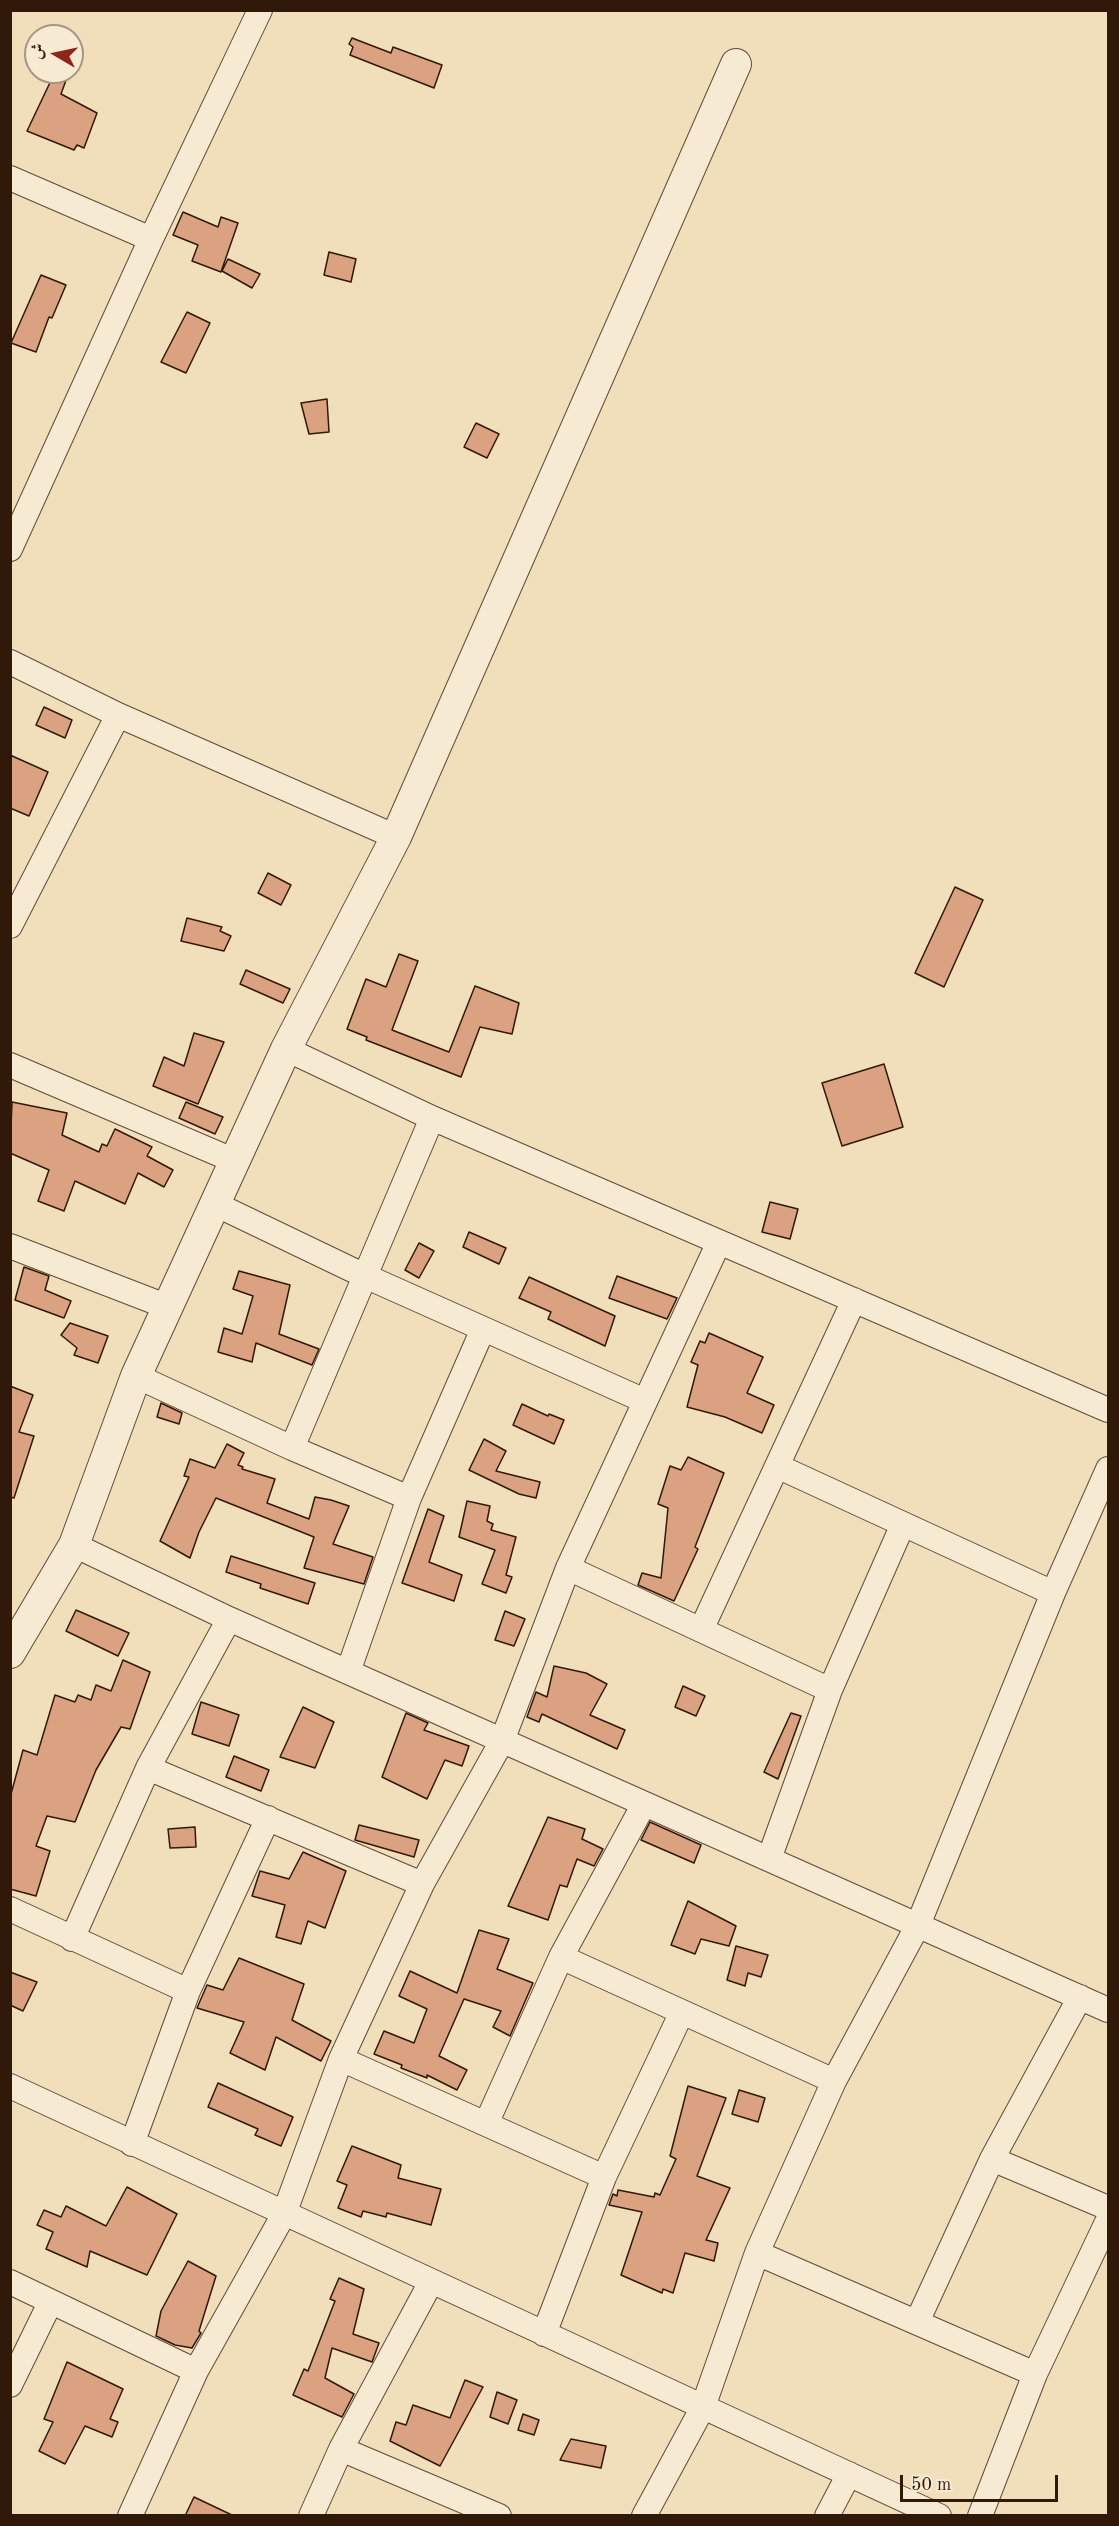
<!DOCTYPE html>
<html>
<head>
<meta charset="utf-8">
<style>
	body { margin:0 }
	#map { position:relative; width:1119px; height:2526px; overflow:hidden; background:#f1deba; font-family:"Old Standard TT",Amiri,serif }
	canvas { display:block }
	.frame { position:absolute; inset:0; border:12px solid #31190a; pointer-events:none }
	.north { position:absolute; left:24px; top:24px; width:60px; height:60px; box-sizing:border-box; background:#f6ead2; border:2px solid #a79682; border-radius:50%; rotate:279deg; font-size:16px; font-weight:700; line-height:24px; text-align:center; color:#31190a }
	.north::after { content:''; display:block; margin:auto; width:21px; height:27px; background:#8f2418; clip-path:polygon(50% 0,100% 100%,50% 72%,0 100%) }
	.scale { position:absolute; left:900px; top:2475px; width:158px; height:27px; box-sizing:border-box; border:3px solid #31190a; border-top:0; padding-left:8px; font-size:18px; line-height:21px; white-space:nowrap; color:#31190a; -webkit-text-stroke:4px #f6ead2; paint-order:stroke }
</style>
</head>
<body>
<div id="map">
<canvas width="1119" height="2526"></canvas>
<div class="frame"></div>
<div class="north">ش</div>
<div class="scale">50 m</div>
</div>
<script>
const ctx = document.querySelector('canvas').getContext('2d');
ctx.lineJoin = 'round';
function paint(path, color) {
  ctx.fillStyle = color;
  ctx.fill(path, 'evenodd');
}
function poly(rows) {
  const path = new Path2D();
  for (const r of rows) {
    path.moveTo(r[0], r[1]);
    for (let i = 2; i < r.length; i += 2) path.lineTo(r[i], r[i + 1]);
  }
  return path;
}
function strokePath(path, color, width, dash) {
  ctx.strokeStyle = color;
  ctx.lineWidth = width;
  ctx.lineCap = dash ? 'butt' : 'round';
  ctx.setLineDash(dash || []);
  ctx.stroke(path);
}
const building = poly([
	[352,38,391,53,393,47,442,65,434,88,350,55,353,47,349,44,352,38],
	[55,72,69,72,61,94,97,113,84,148,77,145,74,150,27,131,55,72],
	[183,212,218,227,221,217,238,223,221,272,192,261,198,245,173,235,183,212],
	[329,252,356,259,351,282,324,275,329,252],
	[228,259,260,274,252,288,222,271,228,259],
	[41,275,66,285,52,318,49,317,36,352,11,343,41,275],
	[187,312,210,323,186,373,161,362,187,312],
	[327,399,329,432,309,434,301,403,327,399],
	[476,423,499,434,487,458,464,447,476,423],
	[44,707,72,720,65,738,36,725,44,707],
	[10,755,48,772,29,816,10,808,10,755],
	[268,873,291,885,281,905,258,893,268,873],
	[955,887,983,900,944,987,915,973,955,887],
	[187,918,222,927,220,931,231,936,224,951,181,941,187,918],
	[399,954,418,961,392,1030,449,1052,475,986,519,1003,512,1034,480,1027,461,1077,366,1040,367,1037,347,1029,366,979,386,987,399,954],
	[246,970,290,989,283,1003,240,984,246,970],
	[194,1033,224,1042,198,1104,153,1086,164,1057,184,1066,194,1033],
	[884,1064,903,1127,842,1146,822,1083,884,1064],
	[12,1102,67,1113,62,1135,99,1152,102,1144,107,1146,115,1129,152,1147,147,1156,173,1170,164,1187,138,1173,125,1204,75,1181,64,1211,38,1201,49,1170,10,1153,12,1102],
	[186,1102,223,1117,215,1134,179,1118,186,1102],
	[770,1202,798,1209,790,1239,762,1232,770,1202],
	[469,1232,506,1248,499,1264,463,1247,469,1232],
	[419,1243,434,1251,419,1278,405,1270,419,1243],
	[24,1267,49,1276,45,1290,71,1301,64,1318,15,1300,24,1267],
	[239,1271,290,1285,279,1334,319,1349,312,1365,256,1343,252,1362,218,1352,224,1328,242,1334,253,1296,233,1289,239,1271],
	[617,1276,677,1298,667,1319,609,1298,617,1276],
	[529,1277,615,1316,605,1346,548,1319,551,1312,519,1298,529,1277],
	[70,1323,108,1336,98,1363,74,1355,77,1348,61,1335,70,1323],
	[709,1333,763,1357,747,1393,774,1405,762,1433,725,1417,687,1407,698,1365,691,1362,700,1341,705,1343,709,1333],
	[10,1386,33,1395,19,1432,34,1436,14,1498,10,1497,10,1386],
	[161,1403,182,1413,179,1424,157,1417,161,1403],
	[522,1404,548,1416,549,1414,564,1420,554,1444,513,1425,522,1404],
	[484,1439,506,1451,496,1471,540,1482,536,1498,519,1494,469,1470,484,1439],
	[227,1444,244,1453,238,1465,243,1467,242,1469,275,1479,267,1503,309,1519,315,1497,331,1500,349,1506,333,1544,373,1557,364,1584,304,1568,314,1537,216,1498,199,1532,190,1558,160,1541,189,1477,184,1476,190,1459,215,1468,227,1444],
	[688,1457,724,1473,695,1547,698,1549,674,1601,638,1585,642,1573,661,1578,668,1508,658,1504,670,1466,681,1470,688,1457],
	[467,1501,490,1506,487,1521,493,1524,491,1530,516,1537,506,1575,512,1577,506,1593,482,1584,495,1550,459,1537,467,1501],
	[428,1509,444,1516,429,1562,462,1575,454,1601,402,1583,428,1509],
	[231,1556,315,1583,308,1604,260,1588,261,1584,226,1572,231,1556],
	[76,1610,129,1633,118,1656,66,1631,76,1610],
	[505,1611,525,1619,514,1646,495,1640,505,1611],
	[123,1660,150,1672,130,1729,121,1727,96,1770,75,1822,47,1816,36,1846,50,1851,36,1896,10,1889,11,1794,23,1750,37,1755,55,1695,75,1702,78,1695,91,1700,96,1685,111,1691,123,1660],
	[554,1666,586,1673,607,1684,590,1715,625,1730,617,1749,542,1714,539,1722,527,1717,536,1692,547,1697,554,1666],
	[683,1686,705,1696,696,1716,675,1707,683,1686],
	[201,1702,239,1715,229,1746,192,1734,201,1702],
	[303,1707,334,1722,315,1768,280,1757,303,1707],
	[406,1713,428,1723,424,1730,469,1746,462,1766,445,1760,427,1799,382,1777,406,1713],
	[791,1713,801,1716,778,1779,764,1772,791,1713],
	[234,1756,269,1770,261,1791,226,1777,234,1756],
	[548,1817,585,1829,582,1839,603,1849,594,1866,577,1859,567,1887,560,1885,548,1920,508,1906,548,1817],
	[650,1822,701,1845,694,1863,641,1840,650,1822],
	[359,1825,419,1840,414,1857,355,1840,359,1825],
	[195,1827,196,1847,170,1848,168,1829,195,1827],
	[303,1852,346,1871,325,1928,308,1921,301,1944,276,1937,285,1905,252,1896,260,1871,289,1879,303,1852],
	[688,1901,736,1926,729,1946,701,1939,695,1954,671,1945,688,1901],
	[479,1930,509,1939,497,1969,533,1983,510,2036,493,2027,501,2011,464,1999,439,2056,467,2070,457,2090,427,2075,427,2078,401,2068,402,2065,374,2054,384,2031,414,2043,427,2009,399,1996,410,1971,457,1993,479,1930],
	[736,1946,768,1955,761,1977,748,1973,745,1986,727,1980,736,1946],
	[239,1958,304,1984,292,2020,331,2041,321,2061,276,2037,265,2070,230,2053,244,2022,197,2008,207,1985,223,1990,239,1958],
	[10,1972,37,1982,23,2011,10,2005,10,1972],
	[218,2083,293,2117,281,2146,255,2135,258,2129,208,2107,218,2083],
	[688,2086,726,2098,697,2176,730,2188,706,2240,718,2243,714,2261,685,2253,673,2293,663,2289,662,2293,621,2275,642,2212,609,2205,613,2194,617,2196,618,2190,654,2197,655,2193,660,2195,676,2159,670,2156,688,2086],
	[739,2090,765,2098,758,2122,732,2114,739,2090],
	[352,2146,401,2165,398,2178,441,2189,431,2225,387,2213,386,2217,363,2211,361,2217,338,2208,347,2185,337,2181,352,2146],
	[127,2187,177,2214,147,2275,90,2251,87,2267,46,2249,53,2232,37,2225,44,2210,61,2217,66,2206,106,2226,127,2187],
	[188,2261,216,2276,199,2331,201,2333,192,2348,175,2345,156,2336,161,2311,188,2261],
	[339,2278,364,2289,353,2334,379,2343,372,2362,332,2348,325,2378,354,2394,342,2417,293,2395,304,2369,308,2371,313,2358,335,2301,330,2299,339,2278],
	[67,2362,123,2389,110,2419,118,2422,112,2437,85,2426,65,2464,39,2451,53,2422,44,2419,67,2362],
	[465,2380,483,2387,440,2466,390,2441,396,2422,406,2425,413,2405,450,2418,465,2380],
	[497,2392,517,2400,508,2424,490,2417,497,2392],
	[523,2414,539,2420,534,2435,518,2430,523,2414],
	[571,2439,606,2446,601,2468,560,2460,571,2439],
	[194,2497,234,2516,185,2516,194,2497]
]);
paint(building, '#daa280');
strokePath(building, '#31190a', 1.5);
const minor = poly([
	[10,178,151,239],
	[10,549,151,239,260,10],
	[10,662,118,715,396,837],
	[10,926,118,715],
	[286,1049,432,1118,1108,1410],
	[10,1065,235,1161],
	[215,1204,365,1276,645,1401],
	[10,1246,168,1307],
	[136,1376,292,1448,409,1498],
	[292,1448,432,1118],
	[777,1466,1053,1593],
	[74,1545,229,1619,1108,2010],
	[568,1568,830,1690],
	[701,1630,854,1300],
	[348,1672,409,1498,483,1329],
	[148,1768,422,1884],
	[769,1859,830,1690,903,1524],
	[10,1909,188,1991],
	[72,1939,148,1768,229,1619],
	[561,1957,834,2081],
	[341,2059,604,2177],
	[10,2086,939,2516],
	[486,2124,561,1957,644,1804],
	[132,2144,188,1991,268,1818],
	[992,2159,1108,2208],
	[757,2253,1035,2374],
	[10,2282,196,2371],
	[917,2322,992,2159,1080,1997],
	[544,2334,604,2177,682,2012],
	[10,2385,50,2303],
	[341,2449,499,2516],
	[130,2516,196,2371,284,2214,341,2059,422,1884,502,1741,568,1568,719,1242],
	[311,2516,341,2449,431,2282],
	[644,2516,703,2407,757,2253,834,2081,918,1925,1053,1593,1108,1469],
	[827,2516,849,2474],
	[980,2516,1035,2374,1108,2220]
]);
const tertiary = poly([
	[10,1653,74,1545,136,1376,286,1049,396,837,736,64]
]);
strokePath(minor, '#614a36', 26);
strokePath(tertiary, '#614a36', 32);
strokePath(minor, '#f6ead2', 24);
strokePath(tertiary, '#f6ead2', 30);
</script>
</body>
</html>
